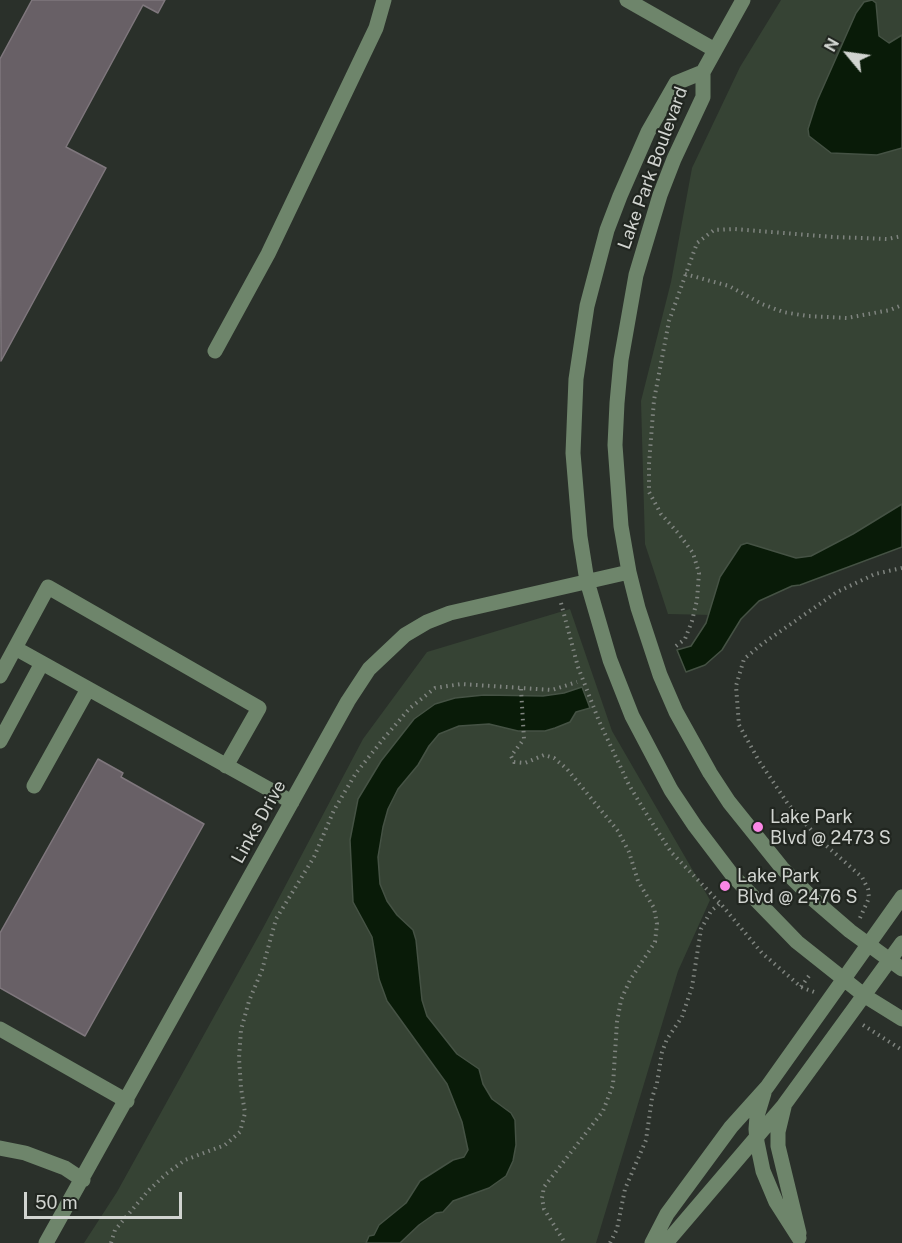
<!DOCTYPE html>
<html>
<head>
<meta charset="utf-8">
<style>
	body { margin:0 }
	#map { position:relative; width:902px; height:1243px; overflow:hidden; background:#2a302a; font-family:"Public Sans",sans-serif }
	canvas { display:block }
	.north { position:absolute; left:818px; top:24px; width:60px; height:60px; -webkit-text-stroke:4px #212620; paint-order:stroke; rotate:299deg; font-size:16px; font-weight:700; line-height:24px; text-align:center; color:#d1d4d0 }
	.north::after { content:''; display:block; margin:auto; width:21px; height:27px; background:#d1d4d0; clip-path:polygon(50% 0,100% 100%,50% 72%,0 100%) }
	.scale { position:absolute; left:24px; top:1192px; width:158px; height:27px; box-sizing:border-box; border:3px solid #d1d4d0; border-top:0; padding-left:8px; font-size:18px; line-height:21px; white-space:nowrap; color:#d1d4d0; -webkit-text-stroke:4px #212620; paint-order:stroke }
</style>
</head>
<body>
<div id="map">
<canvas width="902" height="1243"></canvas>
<div class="north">N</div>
<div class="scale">50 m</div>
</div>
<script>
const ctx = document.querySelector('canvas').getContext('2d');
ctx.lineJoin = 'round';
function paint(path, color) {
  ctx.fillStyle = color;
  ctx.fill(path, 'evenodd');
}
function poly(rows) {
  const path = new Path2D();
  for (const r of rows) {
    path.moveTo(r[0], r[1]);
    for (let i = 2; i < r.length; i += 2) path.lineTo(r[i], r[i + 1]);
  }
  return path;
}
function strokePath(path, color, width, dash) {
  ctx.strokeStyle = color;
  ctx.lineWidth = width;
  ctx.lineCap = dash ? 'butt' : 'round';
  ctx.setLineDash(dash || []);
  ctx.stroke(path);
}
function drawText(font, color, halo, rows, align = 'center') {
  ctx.font = font + ' "Public Sans",sans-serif';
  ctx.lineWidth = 4.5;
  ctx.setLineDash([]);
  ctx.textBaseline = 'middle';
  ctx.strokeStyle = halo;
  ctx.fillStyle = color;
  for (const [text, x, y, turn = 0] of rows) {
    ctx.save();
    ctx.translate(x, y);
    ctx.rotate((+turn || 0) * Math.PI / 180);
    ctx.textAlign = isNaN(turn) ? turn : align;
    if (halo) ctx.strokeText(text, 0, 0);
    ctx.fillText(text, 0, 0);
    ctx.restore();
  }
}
paint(poly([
	[781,0,902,0,902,526,712,615,668,614,645,544,641,401,671,282,692,168,740,67],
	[570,609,612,731,710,900,678,971,596,1243,84,1243,117,1192,263,928,363,739,427,652]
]), '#364334');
const water = poly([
	[872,0,876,3,879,36,889,43,902,35,902,148,877,155,831,153,809,136,808,129,817,101,856,13,864,2,872,0],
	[902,504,902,547,800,585,792,586,759,601,741,619,722,650,705,665,686,672,677,650,691,646,706,623,720,577,741,545,747,543,796,558,811,556,853,534,902,504],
	[582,687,590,708,576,712,570,722,555,728,545,731,518,731,489,724,459,726,439,734,429,746,418,765,398,789,388,809,383,827,378,857,380,884,387,901,397,915,413,930,416,940,422,1000,427,1016,457,1054,479,1069,483,1084,492,1099,511,1113,515,1120,516,1145,513,1161,506,1176,489,1188,453,1201,443,1212,436,1213,419,1225,400,1243,366,1243,369,1236,374,1235,379,1225,406,1203,420,1181,453,1160,464,1157,468,1150,462,1122,447,1084,387,1001,379,979,372,937,353,902,350,840,358,799,381,761,414,719,435,704,455,698,484,695,543,696,564,693,582,687]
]);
paint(water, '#091b08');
strokePath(water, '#455244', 1.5);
const building = poly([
	[32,0,165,0,158,13,143,5,66,147,106,168,1,361,0,59,32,0],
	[98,759,123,773,121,777,204,824,85,1036,0,988,0,933,98,759]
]);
paint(building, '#686066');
strokePath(building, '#7f777d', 1.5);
strokePath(poly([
	[685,274,729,286,762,304,783,312,807,316,847,318,890,310,902,305],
	[561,603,578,667,599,721,629,785,649,818,671,852,720,903,762,953,801,987,814,992],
	[676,646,685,639,692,621,697,600,699,573,693,553,678,533,661,514,649,492,649,464,654,400,669,321,697,243,714,230,734,229,833,237,888,239,902,236],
	[521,689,524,739,511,756,514,762,525,763,544,755,554,758,567,769,618,831,629,852,638,881,654,908,657,924,655,942,630,980,621,1000,617,1022,613,1085,603,1111,544,1187,542,1198,544,1209,565,1243],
	[860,918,869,898,868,889,862,877,821,841,788,804,759,761,739,725,736,686,744,659,762,644,837,592,875,574,902,568],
	[801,987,811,973],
	[863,1025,902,1050],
	[111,1243,115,1230,148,1191,166,1174,185,1160,225,1145,240,1132,245,1113,241,1088,239,1058,241,1030,249,1001,262,970,276,919,314,857,334,810,356,773,384,738,410,708,435,688,461,684,552,690,577,682],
	[610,1243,617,1229,625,1189,646,1140,652,1098,657,1083,662,1052,667,1039,682,1017,692,987,701,929,711,911,720,903]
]), '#7f847f', 4, [1.5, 4.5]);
strokePath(poly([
	[627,0,715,50],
	[743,0,703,72,703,97,674,159,660,195,636,275,621,360,617,403,615,445,621,526,629,572,638,608,660,675,676,712,710,773,729,802,782,868,814,900,850,931,902,969],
	[703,72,676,83,648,132,620,196,607,230,587,306,576,379,573,453,580,537,587,581,610,660,632,716,671,790,695,826,733,876,797,942,865,996,902,1019],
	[215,351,268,254,376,28,384,0],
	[15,648,48,587,259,708,226,766],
	[0,676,15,648,292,802],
	[0,741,42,663],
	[34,786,88,689],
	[0,1029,127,1101],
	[764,1093,757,1116,756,1129,757,1142,763,1171,776,1202,799,1238],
	[784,1107,778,1132,778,1146,799,1233],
	[0,1148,25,1153,65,1168,83,1180],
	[46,1243,348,701,369,669,405,635,427,622,450,613,629,572],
	[652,1243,667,1214,731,1127,767,1087,902,897],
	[666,1243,784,1105,902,943]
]), '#6e856b', 15);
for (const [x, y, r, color] of [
	[758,827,6,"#fb87e6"],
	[725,886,6,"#fb87e6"]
]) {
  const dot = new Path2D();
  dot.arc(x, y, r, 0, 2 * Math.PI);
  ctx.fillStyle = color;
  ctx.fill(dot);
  strokePath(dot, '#212620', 2);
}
drawText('18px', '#d1d4d0', '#212620', [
	["Lake Park Boulevard",653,168,-70],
	["Links Drive",259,822,-61]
]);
drawText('18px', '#d1d4d0', '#212620', [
	["Lake Park",770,817],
	["Blvd @ 2473 S",770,838],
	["Lake Park",737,876],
	["Blvd @ 2476 S",737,897]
], 'left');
</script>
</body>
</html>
